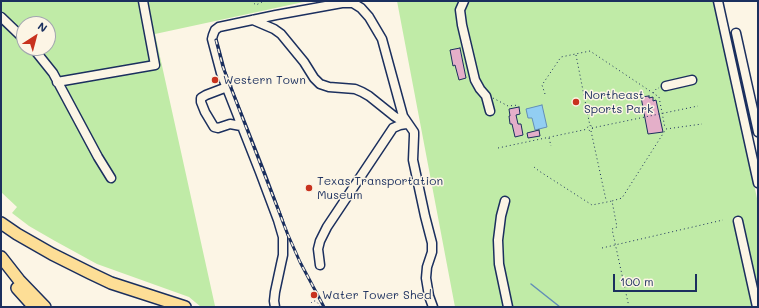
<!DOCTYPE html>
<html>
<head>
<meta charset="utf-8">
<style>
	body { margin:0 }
	#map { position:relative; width:759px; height:308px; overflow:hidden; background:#fcf5e5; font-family:Mali,sans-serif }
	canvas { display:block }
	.frame { position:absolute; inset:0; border:2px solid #1b2f5e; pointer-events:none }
	.north { position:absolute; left:16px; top:16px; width:40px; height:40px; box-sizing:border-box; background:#fcf5e5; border:1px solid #a2a6af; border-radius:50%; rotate:36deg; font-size:11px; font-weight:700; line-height:16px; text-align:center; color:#1b2f5e }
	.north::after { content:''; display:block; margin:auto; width:14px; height:18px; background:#c8321e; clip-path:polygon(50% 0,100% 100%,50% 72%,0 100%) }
	.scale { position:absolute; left:613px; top:274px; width:84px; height:18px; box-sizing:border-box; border:2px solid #1b2f5e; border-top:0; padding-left:5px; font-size:12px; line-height:14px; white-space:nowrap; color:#1b2f5e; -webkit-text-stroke:3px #fcf5e5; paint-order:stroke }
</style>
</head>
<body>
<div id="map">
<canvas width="759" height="308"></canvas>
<div class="frame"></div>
<div class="north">N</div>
<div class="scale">100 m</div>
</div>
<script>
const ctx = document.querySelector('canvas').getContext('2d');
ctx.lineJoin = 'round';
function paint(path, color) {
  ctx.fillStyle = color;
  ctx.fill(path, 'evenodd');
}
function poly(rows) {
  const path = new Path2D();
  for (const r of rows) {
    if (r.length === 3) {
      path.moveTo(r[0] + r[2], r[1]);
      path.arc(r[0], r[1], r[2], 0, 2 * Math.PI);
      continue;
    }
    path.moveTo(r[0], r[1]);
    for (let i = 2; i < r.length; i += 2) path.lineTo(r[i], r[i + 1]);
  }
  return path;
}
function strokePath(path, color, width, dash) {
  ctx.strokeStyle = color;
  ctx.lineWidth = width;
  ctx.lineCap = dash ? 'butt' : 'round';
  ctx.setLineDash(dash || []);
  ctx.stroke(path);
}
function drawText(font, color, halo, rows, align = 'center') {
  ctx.font = font + ' Mali,sans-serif';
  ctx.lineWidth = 3;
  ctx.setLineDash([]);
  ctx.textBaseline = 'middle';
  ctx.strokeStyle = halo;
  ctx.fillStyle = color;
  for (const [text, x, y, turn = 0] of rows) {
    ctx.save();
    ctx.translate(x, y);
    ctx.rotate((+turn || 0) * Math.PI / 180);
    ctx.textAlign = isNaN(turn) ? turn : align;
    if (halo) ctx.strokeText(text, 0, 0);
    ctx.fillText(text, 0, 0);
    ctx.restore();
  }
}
paint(poly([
	[1,1,308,1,155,34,215,306,215,307,201,307,189,297,97,264,55,241,29,226,12,213,17,207,1,192],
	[24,24,48,24,48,48,24,48],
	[397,1,715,1,758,203,758,307,455,307]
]), '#c0eba7');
const water = poly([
	[542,105,547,127,535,130,532,118,528,118,526,109,542,105]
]);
paint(water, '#92cef2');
strokePath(water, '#628eb7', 1);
strokePath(poly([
	[531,284,560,307]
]), '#628eb7', 1.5);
const building = poly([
	[460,48,466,78,459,80,455,65,453,66,450,50,460,48],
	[649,96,649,98,653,97,653,101,656,100,663,132,648,134,641,97,649,96],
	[519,107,520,114,516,115,518,124,521,124,523,135,515,137,512,124,510,124,509,116,510,116,509,109,519,107],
	[539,130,540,136,528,138,527,133,539,130]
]);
paint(building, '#e4afc9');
strokePath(building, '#1b2f5e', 1);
const minor = poly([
	[464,1,460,10,462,25,475,80,480,89,486,96,490,111],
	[718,1,758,183],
	[1,17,24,39],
	[253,20,274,29,281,34,304,62,314,78,320,84,329,87,355,89,362,92,369,96,394,116,405,123],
	[736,33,758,132],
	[33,48,53,73,98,157,111,178],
	[57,82,155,65,143,1],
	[666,86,692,80],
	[227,87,206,95,201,98,201,102,205,112,214,127,218,128,230,124,241,126],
	[505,201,501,216,498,240,499,264,508,307],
	[738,221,757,307],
	[320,265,318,249,320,241,327,227,393,128,400,125,406,124],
	[275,307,274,301,275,292,281,264,283,255,283,237,278,220,260,172,221,73,212,39,213,35,215,30,219,27,276,15,342,3,353,3,361,8,369,17,382,39,403,116,414,132,414,136,413,160,425,216,432,243,432,252,427,267,426,278,429,296,433,307]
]);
const highway = poly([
	[1,223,17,234,52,254,90,273,111,283,185,307],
	[1,257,19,280,45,307],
	[17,288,34,307]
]);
strokePath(minor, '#1b2f5e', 11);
strokePath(highway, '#1b2f5e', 14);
strokePath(poly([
	[251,1,256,5,262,2,262,1],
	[576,55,590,126],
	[653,93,657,88,659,88],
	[545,94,542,85,561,57,590,51,659,97,665,128],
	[493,98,508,106,519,105],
	[590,128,2.5],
	[592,128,698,106],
	[591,131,606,200],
	[549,138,551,146],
	[498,148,588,129],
	[534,167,539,171,592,205,612,201],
	[602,248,723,220],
	[311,307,311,303,313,301,316,301,321,307],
	[629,307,612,229,617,227,612,201,622,198,666,129,702,124]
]), '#1b2f5e', 1, [1, 3]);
strokePath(minor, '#fcf5e5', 8);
strokePath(highway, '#fdde96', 11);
const rail = poly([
	[216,40,223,67,229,83,288,235,300,262,324,307]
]);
strokePath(rail, '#1b2f5e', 3);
strokePath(rail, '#fcf5e5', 1.5, [4.5]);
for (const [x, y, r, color] of [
	[215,80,4,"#c8321e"],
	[576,102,4,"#c8321e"],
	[309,188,4,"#c8321e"],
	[314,295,4,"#c8321e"]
]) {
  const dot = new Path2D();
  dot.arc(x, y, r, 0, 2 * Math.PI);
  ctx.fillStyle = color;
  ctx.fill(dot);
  strokePath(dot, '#fcf5e5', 1.5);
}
drawText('12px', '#1b2f5e', '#fcf5e5', [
	["Western Town",223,80],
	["Northeast",584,95],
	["Sports Park",584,109],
	["Texas Transportation",317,181],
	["Museum",317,195],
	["Water Tower Shed",322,295]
], 'left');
</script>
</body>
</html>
